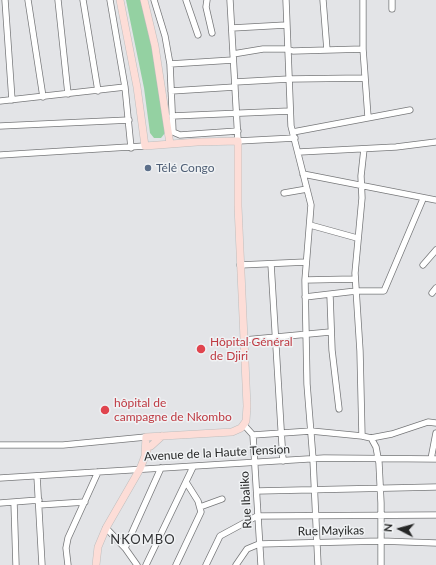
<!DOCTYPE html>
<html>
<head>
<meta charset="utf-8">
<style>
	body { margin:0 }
	#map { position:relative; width:436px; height:565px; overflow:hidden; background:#e3e4e7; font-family:Lato,sans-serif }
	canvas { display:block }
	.north { position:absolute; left:380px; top:509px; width:40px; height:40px; -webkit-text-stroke:3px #f0f2f4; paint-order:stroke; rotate:276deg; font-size:11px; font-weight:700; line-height:16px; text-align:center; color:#262727 }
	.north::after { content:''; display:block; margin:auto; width:14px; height:18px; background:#262727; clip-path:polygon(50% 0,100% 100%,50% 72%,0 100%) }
</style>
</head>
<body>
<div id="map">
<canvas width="436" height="565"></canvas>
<div class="north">N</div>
</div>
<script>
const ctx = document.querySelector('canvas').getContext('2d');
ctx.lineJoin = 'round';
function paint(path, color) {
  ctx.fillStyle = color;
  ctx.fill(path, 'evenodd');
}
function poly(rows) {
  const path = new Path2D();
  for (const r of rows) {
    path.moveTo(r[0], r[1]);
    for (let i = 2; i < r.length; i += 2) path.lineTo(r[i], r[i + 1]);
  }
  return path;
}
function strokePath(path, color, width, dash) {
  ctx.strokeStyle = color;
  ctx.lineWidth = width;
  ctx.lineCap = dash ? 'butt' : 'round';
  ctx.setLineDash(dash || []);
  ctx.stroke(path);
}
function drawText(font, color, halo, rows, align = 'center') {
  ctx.font = font + ' Lato,sans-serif';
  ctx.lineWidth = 3;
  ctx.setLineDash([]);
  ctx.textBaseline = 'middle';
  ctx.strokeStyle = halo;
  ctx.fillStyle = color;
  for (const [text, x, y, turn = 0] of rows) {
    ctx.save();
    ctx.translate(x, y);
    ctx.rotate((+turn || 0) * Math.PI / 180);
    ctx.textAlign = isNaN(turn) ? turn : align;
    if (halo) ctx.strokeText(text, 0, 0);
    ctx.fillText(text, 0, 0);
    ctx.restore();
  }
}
paint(poly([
	[126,0,142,0,152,45,165,133,161,138,154,138,150,133,144,88]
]), '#94d1a2');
const minor = poly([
	[5,0,12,100],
	[28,0,43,97],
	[58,0,68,94],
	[83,0,98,91],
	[110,0,125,87,131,148],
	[154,0,165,36,170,64,173,132,180,135,238,131],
	[186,0,198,35],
	[207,0,206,7,212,33],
	[230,0,238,141,295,138],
	[286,0,291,126,311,205,305,280,307,384,313,459,318,565],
	[323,0,327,50],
	[363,0,363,49,368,117],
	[392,0,392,9],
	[232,28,286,25],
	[233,54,263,49,287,49,293,51,363,49],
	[170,64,233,60],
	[235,82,289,79,365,78],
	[171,91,235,87],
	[0,101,125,87],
	[172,116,290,111],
	[0,126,129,120],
	[293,132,410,110],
	[299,152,396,147,436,142],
	[0,155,145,146],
	[303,174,436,200],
	[284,193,307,189],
	[310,225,357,238],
	[271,264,283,461],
	[240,265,306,262],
	[423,265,436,250],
	[305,280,355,279],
	[432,293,436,288],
	[330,295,332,350,339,409],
	[305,297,356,291,384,291,423,199],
	[244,340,330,332],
	[244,425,253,435,311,431,362,436,371,438,392,434,428,422,436,423],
	[253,435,261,565],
	[362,436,360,351,355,273,362,198,361,176,364,149],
	[371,438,376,447,379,463,381,503,381,565],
	[0,445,63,445,146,437],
	[431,459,436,433],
	[37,476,42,565],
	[0,478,324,458,436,459],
	[257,491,436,487],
	[14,502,16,565],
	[0,503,39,500],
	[39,505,85,502],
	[200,507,222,499],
	[106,528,125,548,137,565],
	[125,548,161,468],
	[68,565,66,548,68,538,98,472],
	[146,565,193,467],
	[176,565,201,512,198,501,186,482],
	[206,565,220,536,257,516,436,515],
	[236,565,247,549,259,544,381,541,436,543]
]);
const major = poly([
	[120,0,137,87,145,146,197,142,238,141,238,206,247,406,246,421,241,428,232,432,146,437,145,454],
	[144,0,155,46,170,144],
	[151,446,162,436],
	[96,565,98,547,106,528,140,469,147,451]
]);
strokePath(minor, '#77787a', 7);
strokePath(major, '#bebebe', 8);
strokePath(minor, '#fff', 5.5);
strokePath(major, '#fdddd7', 7);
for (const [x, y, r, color] of [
	[148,168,4,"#5c6f8a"],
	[201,349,5,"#e0444e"],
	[105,410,5,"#e0444e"]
]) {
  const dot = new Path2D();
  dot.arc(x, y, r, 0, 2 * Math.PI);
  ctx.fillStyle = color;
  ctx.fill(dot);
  strokePath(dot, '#f0f2f4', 1.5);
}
drawText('12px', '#4e5e75', '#f0f2f4', [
	["Télé Congo",156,168]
], 'left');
drawText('12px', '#be3a42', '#f0f2f4', [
	["Hôpital Général",210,342],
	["de Djiri",210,356],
	["hôpital de",114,403],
	["campagne de Nkombo",114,417]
], 'left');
drawText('12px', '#262727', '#f0f2f4', [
	["Avenue de la Haute Tension",217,453,-3],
	["Rue Ibaliko",246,500,-93],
	["Rue Mayikas",331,531,-1]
]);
ctx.letterSpacing = '1px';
drawText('13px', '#323335', '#f0f2f4', [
	["NKOMBO",143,540]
]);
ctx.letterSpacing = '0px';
</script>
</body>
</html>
